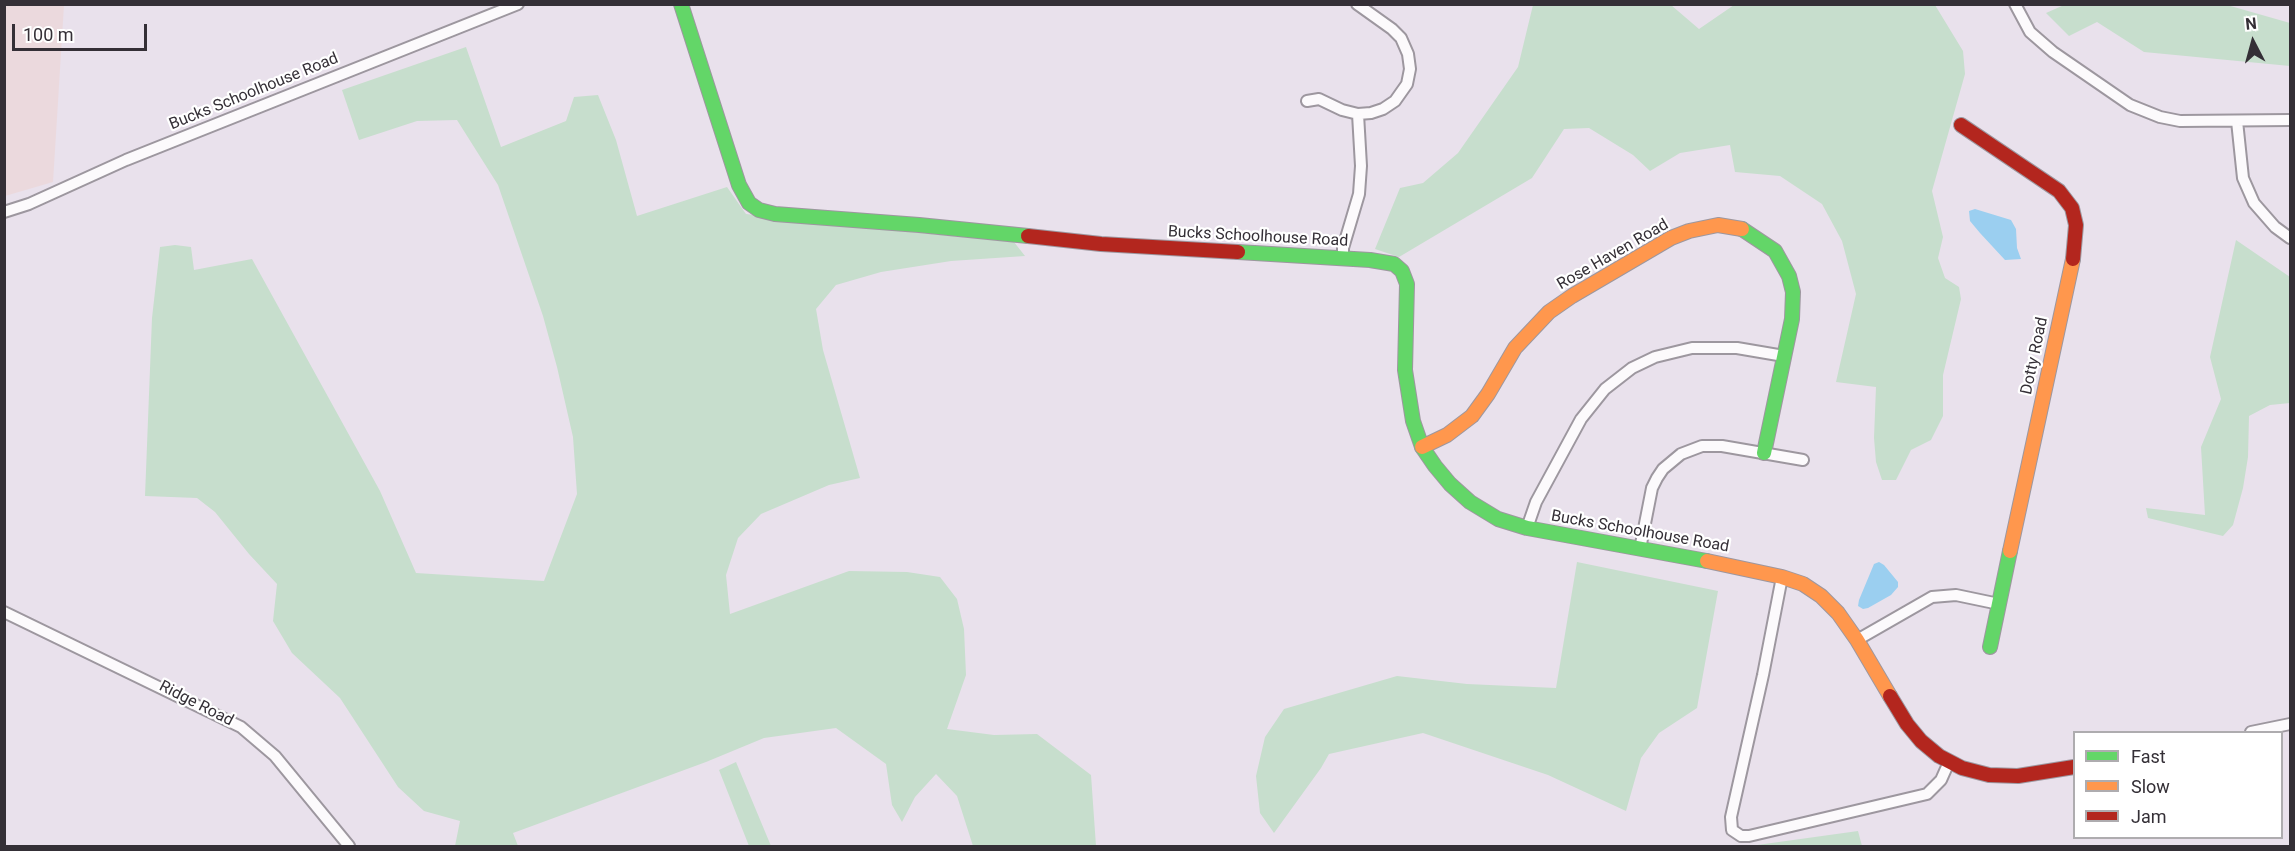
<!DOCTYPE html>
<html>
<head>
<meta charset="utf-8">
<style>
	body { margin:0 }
	#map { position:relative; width:2295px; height:851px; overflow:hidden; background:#e9e1ec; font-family:Roboto,sans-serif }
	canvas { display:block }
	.frame { position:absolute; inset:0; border:6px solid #342f36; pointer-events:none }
	.legend { position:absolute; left:2073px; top:731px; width:210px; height:108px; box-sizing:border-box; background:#fff; border:2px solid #aeacaf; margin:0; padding:8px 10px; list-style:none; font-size:18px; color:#342f36 }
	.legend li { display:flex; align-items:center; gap:12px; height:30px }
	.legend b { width:30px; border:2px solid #aeacaf }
	.north { position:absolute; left:2223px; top:12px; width:60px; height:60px; -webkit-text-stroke:4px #fff; paint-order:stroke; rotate:354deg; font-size:16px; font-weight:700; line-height:24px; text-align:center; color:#342f36 }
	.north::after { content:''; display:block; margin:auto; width:21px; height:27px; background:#342f36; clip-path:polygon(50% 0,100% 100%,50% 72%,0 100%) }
	.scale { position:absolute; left:12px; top:24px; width:135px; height:27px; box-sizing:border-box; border:3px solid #342f36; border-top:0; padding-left:8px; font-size:18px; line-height:21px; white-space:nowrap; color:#342f36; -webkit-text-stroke:4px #fff; paint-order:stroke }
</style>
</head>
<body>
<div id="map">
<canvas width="2295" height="851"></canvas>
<div class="frame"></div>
<ul class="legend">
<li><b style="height:8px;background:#63d668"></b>Fast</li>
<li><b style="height:8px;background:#ff974d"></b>Slow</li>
<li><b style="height:8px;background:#b3261e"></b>Jam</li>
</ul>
<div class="north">N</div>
<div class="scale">100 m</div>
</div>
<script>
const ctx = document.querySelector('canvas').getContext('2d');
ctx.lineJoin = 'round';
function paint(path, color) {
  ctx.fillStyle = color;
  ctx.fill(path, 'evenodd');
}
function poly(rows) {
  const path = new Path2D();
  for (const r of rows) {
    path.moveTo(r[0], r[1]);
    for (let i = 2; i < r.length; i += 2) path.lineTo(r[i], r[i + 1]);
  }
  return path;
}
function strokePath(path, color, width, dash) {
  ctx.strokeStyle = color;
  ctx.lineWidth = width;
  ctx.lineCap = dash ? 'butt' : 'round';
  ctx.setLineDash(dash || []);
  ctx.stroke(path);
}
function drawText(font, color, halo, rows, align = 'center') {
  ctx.font = font + ' Roboto,sans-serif';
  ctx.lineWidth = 4.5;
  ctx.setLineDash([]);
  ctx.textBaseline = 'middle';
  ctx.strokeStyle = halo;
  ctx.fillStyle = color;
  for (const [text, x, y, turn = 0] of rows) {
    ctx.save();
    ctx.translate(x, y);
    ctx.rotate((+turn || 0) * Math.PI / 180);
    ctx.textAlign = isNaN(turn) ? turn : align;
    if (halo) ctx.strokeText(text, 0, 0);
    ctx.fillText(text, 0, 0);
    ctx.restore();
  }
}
paint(poly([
	[5,4,64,5,53,182,5,196]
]), '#ebd9dd');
paint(poly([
	[1533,5,1671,5,1699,29,1734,5,1935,5,1963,51,1965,74,1932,191,1943,237,1938,258,1945,278,1959,287,1961,299,1943,375,1943,416,1931,440,1911,450,1896,480,1882,480,1876,462,1874,438,1876,387,1836,382,1856,294,1842,241,1822,204,1780,176,1735,172,1730,145,1680,153,1650,171,1633,155,1589,128,1564,129,1532,178,1399,257,1375,249,1400,188,1423,183,1458,153,1518,67],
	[2064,5,2227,5,2290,23,2290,66,2144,52,2097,22,2069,36,2046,13],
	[466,47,501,147,566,121,574,97,598,95,616,140,637,216,727,187,746,214,839,225,1014,242,1025,256,951,261,881,272,836,285,816,309,823,350,860,478,829,485,761,514,738,538,726,575,730,614,849,571,907,572,940,577,957,599,964,629,966,675,947,729,994,735,1037,734,1091,775,1096,846,973,846,957,796,936,774,915,797,902,822,892,805,886,764,836,728,764,738,706,762,513,833,518,846,455,846,460,821,424,811,398,787,340,698,292,653,273,621,277,584,249,554,215,512,197,498,145,496,152,318,160,247,175,245,191,247,194,270,252,259,380,491,416,573,544,581,577,494,573,437,557,367,543,316,498,185,457,120,417,121,359,140,342,90],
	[2236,240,2290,277,2290,403,2270,405,2249,416,2248,457,2243,488,2233,525,2223,536,2148,518,2146,508,2205,515,2201,447,2221,399,2210,357],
	[1577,562,1718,591,1697,708,1659,733,1641,758,1626,811,1548,775,1423,733,1329,754,1321,768,1274,833,1260,813,1256,776,1265,737,1284,709,1397,676,1467,684,1556,688],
	[736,762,771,846,749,846,719,770],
	[1858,831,1862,846,1750,846]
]), '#c7decd');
paint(poly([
	[1975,209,2011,220,2016,229,2017,248,2021,259,2005,260,1980,233,1970,221,1969,211],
	[1879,562,1884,565,1898,582,1898,587,1891,595,1868,608,1863,609,1858,606,1859,600,1874,564]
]), '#9bcff0');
const street = poly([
	[2015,4,2030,32,2053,52,2130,105,2160,117,2180,121,2290,120],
	[1307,101,1319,99,1342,110,1358,114,1371,113,1383,109,1395,101,1407,84,1410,69,1408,54,1401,38,1392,29,1357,4],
	[2237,121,2243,178,2254,203,2275,227,2290,238],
	[4,212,29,204,126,160,518,4],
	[1343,258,1343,248,1359,194,1361,166,1358,114],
	[1527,528,1536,502,1581,419,1605,389,1632,368,1655,357,1692,348,1737,348,1784,356],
	[1640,549,1652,488,1657,478,1663,469,1681,454,1702,446,1722,446,1803,460],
	[1782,577,1763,675,1731,817,1732,830,1741,836,1749,836,1927,794,1941,780,1949,762],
	[4,612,241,727,275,756,349,846],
	[1857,640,1932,597,1956,595,1999,604],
	[2251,732,2290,724]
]);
const fast = poly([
	[681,4,739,185,749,203,759,210,775,214,919,225,1028,236],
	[1742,229,1775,251,1789,276,1793,292,1792,319,1764,453],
	[1238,252,1370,260,1394,264,1402,271,1407,284,1405,370,1413,421,1422,447,1435,466,1450,484,1470,502,1498,519,1527,528,1707,561],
	[1990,647,2010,551]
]);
const slow = poly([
	[1422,447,1447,435,1472,416,1488,394,1515,348,1549,312,1572,296,1671,238,1689,231,1718,225,1742,229],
	[2010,551,2073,259],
	[1707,561,1782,577,1803,584,1821,596,1838,613,1857,640,1890,696]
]);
const jam = poly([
	[1961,125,2059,191,2072,208,2076,225,2073,259],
	[1028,236,1101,244,1238,252],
	[1890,696,1907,724,1921,741,1939,756,1962,768,1989,775,2018,776,2074,767]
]);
strokePath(street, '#9d979f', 14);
strokePath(fast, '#9d979f', 16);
strokePath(slow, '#9d979f', 16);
strokePath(jam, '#9d979f', 16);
strokePath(street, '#fcfafc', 10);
strokePath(fast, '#63d668', 14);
strokePath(slow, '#ff974d', 14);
strokePath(jam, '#b3261e', 14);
drawText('16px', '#342f36', '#fff', [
	["Bucks Schoolhouse Road",254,92,-22],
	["Bucks Schoolhouse Road",1258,237,3],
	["Rose Haven Road",1613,255,-30],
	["Dotty Road",2035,356,-78],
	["Bucks Schoolhouse Road",1640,532,10],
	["Ridge Road",196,704,27]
]);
</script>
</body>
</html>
